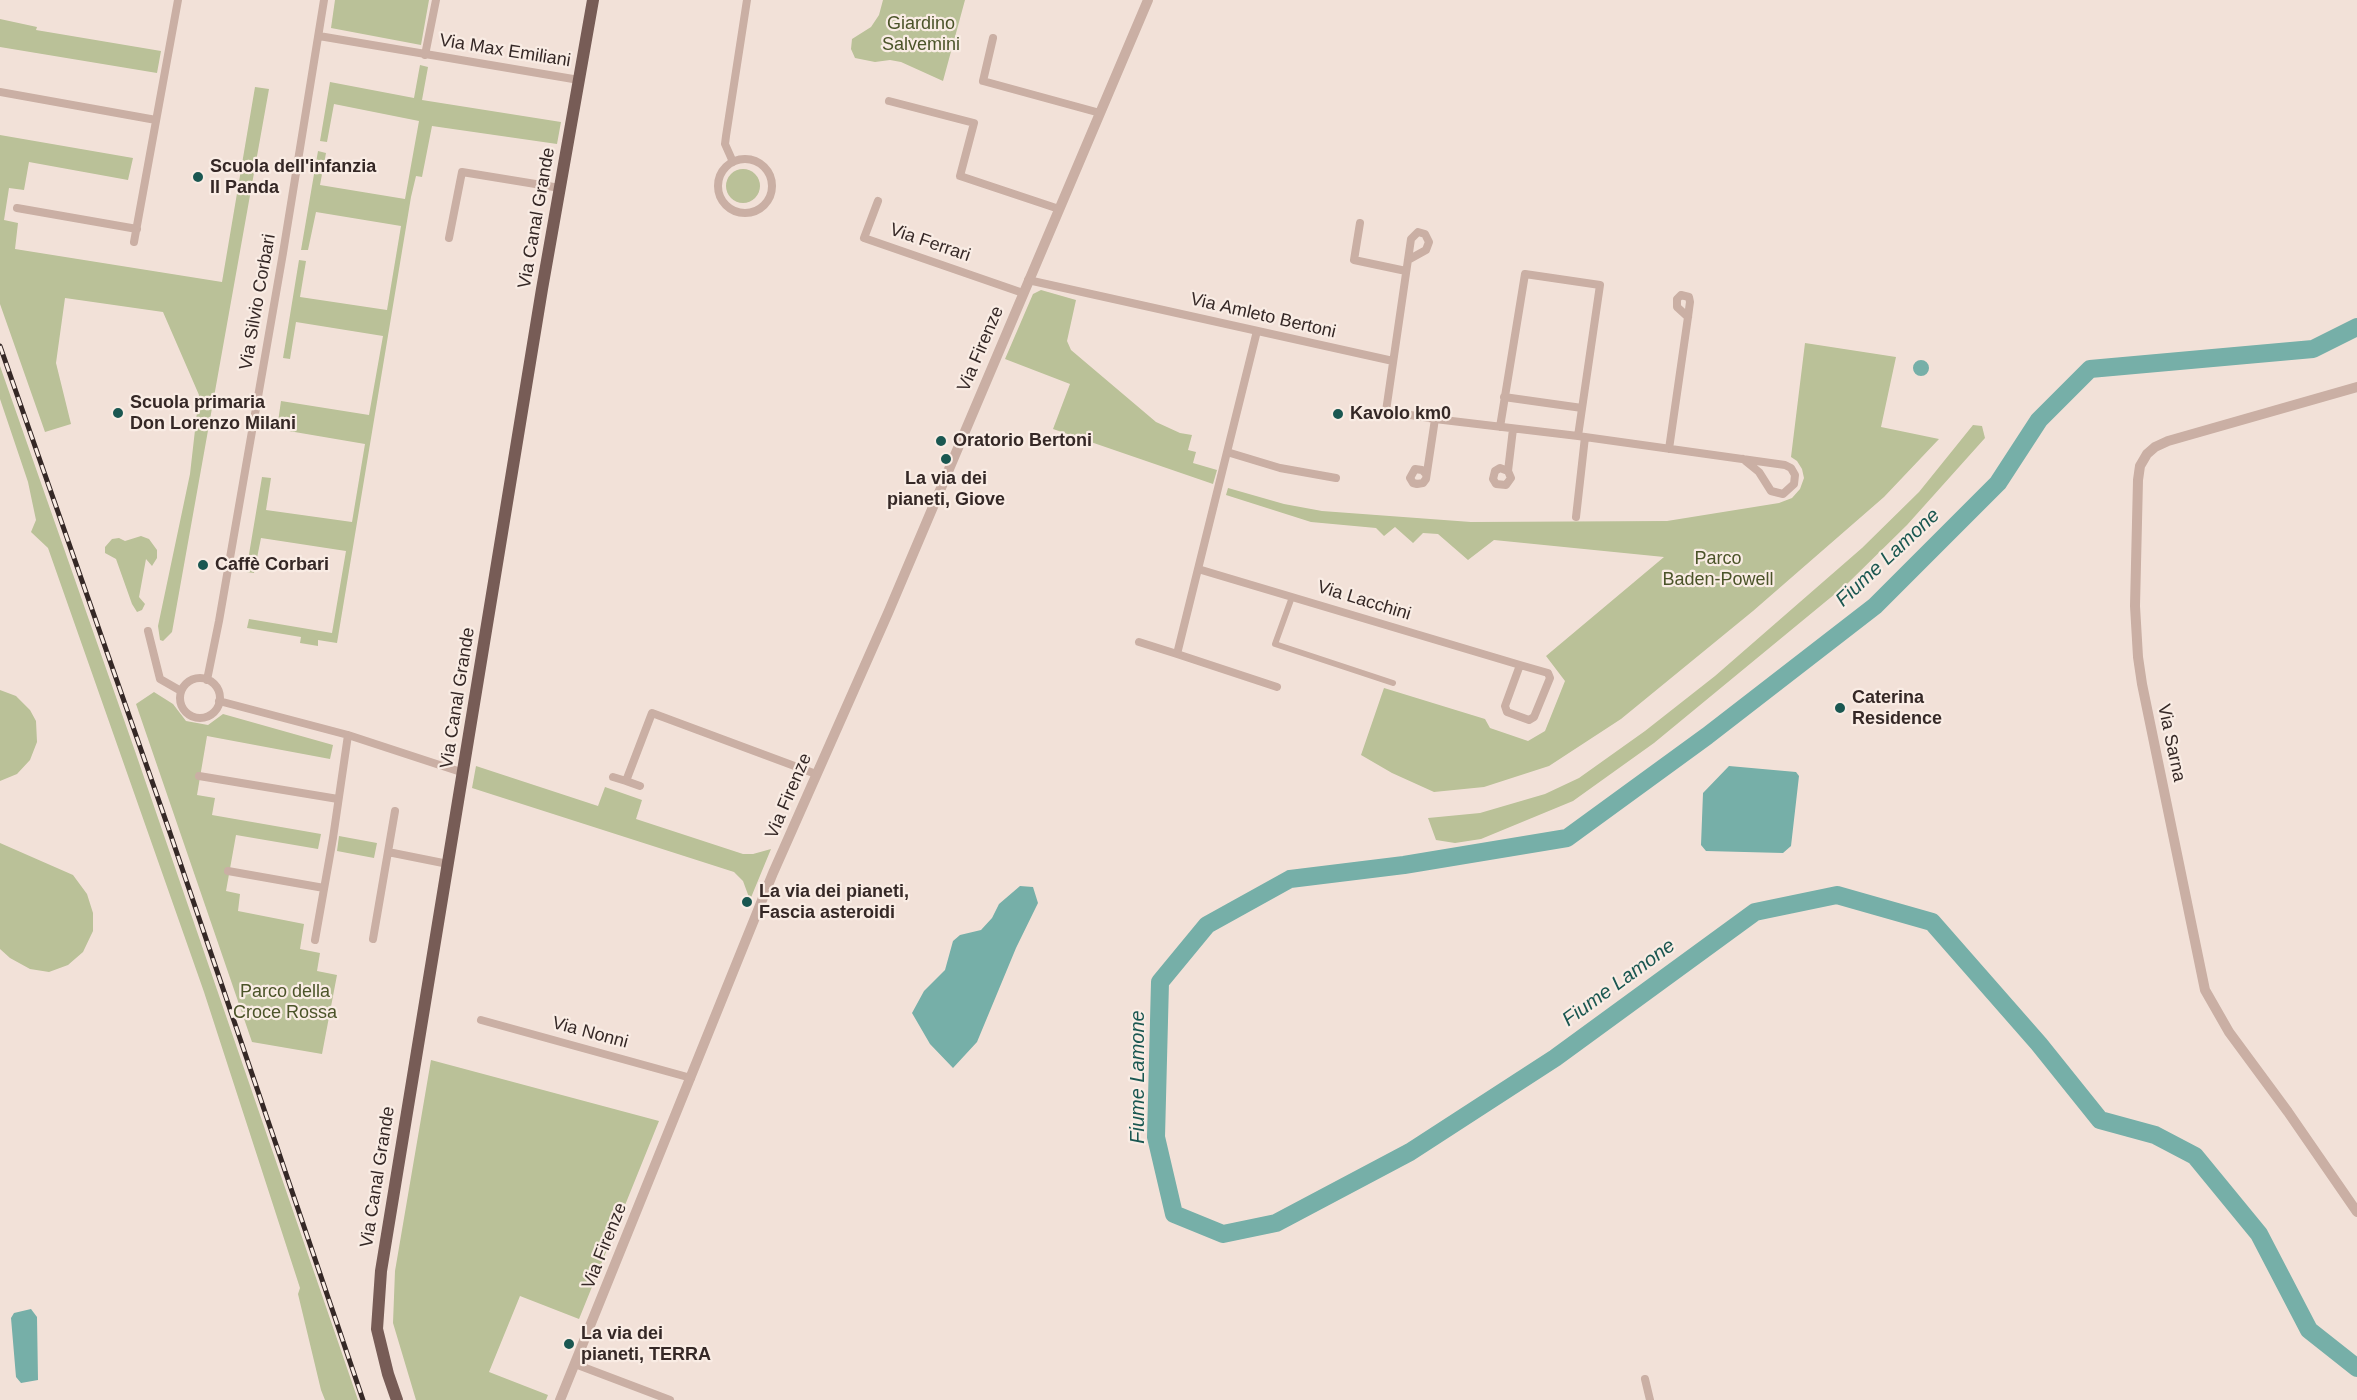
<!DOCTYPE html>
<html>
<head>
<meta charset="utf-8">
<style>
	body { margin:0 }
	canvas { display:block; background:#f2e1d8 }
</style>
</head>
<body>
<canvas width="2357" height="1400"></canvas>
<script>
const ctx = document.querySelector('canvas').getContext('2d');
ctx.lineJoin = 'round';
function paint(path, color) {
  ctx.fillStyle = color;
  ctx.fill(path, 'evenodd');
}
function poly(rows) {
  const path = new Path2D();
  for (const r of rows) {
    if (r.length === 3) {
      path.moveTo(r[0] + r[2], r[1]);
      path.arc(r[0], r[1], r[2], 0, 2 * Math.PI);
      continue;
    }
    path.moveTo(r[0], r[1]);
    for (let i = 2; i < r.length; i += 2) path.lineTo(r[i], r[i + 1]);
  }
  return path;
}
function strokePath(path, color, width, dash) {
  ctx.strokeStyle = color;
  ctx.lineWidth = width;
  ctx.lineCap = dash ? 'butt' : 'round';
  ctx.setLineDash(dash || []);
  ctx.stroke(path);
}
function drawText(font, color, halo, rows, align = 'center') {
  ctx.font = font + ' Helvetica,sans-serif';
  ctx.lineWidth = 4.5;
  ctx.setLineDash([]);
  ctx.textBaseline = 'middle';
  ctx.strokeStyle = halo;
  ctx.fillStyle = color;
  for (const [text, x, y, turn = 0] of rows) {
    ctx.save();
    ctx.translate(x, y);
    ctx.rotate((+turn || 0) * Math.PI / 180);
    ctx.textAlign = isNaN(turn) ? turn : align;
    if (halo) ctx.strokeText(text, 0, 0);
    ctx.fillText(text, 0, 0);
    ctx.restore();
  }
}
paint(poly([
	[335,0,429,0,421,45,331,28],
	[883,0,965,0,943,81,901,62,890,60,875,62,855,58,851,49,852,39,871,27,879,15],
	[0,19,37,27,36,30,161,51,157,73,0,47],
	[420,65,428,67,422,100,561,122,557,144,432,126,422,177,416,176,411,197,337,643,318,640,318,646,300,643,301,637,247,628,249,619,332,633,346,551,261,538,254,573,246,572,262,477,271,478,266,510,352,522,365,444,277,429,281,401,369,415,383,336,296,322,290,359,283,358,299,260,306,261,300,297,387,310,401,226,316,212,308,250,301,250,318,151,326,153,320,185,405,199,419,121,334,104,327,142,320,141,330,82,414,98],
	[255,87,269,89,172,632,163,641,160,640,158,626,190,474,199,395,163,312,65,298,56,363,71,424,45,432,0,304,0,135,133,158,128,180,29,162,24,190,9,188,4,220,18,223,15,249,222,282],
	[743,186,17],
	[1041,290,1076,300,1067,341,1071,350,1156,422,1180,433,1192,435,1188,450,1196,452,1193,463,1217,470,1213,484,1053,429,1070,384,1005,359,1033,294],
	[1805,343,1896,357,1881,427,1939,439,1884,497,1753,611,1621,719,1549,766,1484,787,1434,792,1392,773,1361,755,1384,688,1485,719,1490,728,1528,741,1545,731,1565,681,1546,656,1664,557,1494,540,1468,560,1438,534,1423,533,1413,543,1395,527,1384,536,1376,528,1311,522,1226,495,1228,488,1284,504,1322,511,1471,522,1667,521,1779,503,1792,498,1800,489,1804,478,1802,469,1797,461,1791,457],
	[0,366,136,754,358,1400,325,1400,321,1390,298,1294,300,1288,204,992,48,548,31,532,36,520,28,482,0,399],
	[1973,425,1982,426,1985,438,1907,525,1847,584,1654,743,1573,801,1481,839,1455,843,1436,840,1428,818,1480,813,1545,794,1579,778,1645,731,1715,676,1862,548,1919,492],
	[141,536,149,539,157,550,157,558,152,566,146,559,139,597,145,604,142,610,137,612,132,604,116,559,105,553,105,547,112,539,119,538,125,541],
	[0,690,16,696,30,710,36,721,37,742,30,760,17,774,0,781],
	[154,692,173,704,186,721,208,725,223,714,333,745,330,759,207,736,197,795,215,798,212,815,321,834,318,849,236,835,226,891,240,894,238,911,304,924,300,949,320,953,317,971,337,975,322,1054,252,1042,136,704],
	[476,766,598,806,605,787,642,800,636,819,743,854,753,854,771,849,750,900,743,881,734,872,472,788],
	[339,836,377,843,374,858,337,851],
	[0,843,73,875,87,894,93,913,93,931,83,952,68,965,49,972,30,969,10,958,0,949],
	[431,1060,659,1121,579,1319,520,1296,489,1372,548,1395,546,1400,416,1400,393,1323,395,1271]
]), '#bac198');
paint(poly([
	[1921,368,8],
	[1729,766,1796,772,1799,776,1791,846,1783,853,1706,851,1701,845,1703,793],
	[1020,886,1033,887,1038,903,1016,948,977,1042,953,1068,930,1044,912,1013,924,991,945,970,953,941,960,935,981,930,992,918,999,904],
	[31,1309,37,1317,38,1380,21,1383,16,1377,11,1318,14,1313]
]), '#76afa8');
strokePath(poly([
	[2357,327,2313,349,2090,369,2039,420,1998,483,1875,606,1707,736,1567,838,1404,865,1290,879,1207,925,1160,982,1156,1137,1174,1214,1223,1234,1276,1223,1410,1152,1555,1058,1755,912,1837,895,1932,922,2039,1044,2100,1120,2155,1135,2195,1156,2259,1234,2309,1330,2357,1368]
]), '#76afa8', 18);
strokePath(poly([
	[1292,597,1275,644,1393,683]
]), '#caafa4', 6);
strokePath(poly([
	[319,36,579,80],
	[993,38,983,81,1100,113],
	[425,55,436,0],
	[0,92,156,120],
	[889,101,974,123,960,176,1059,209],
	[745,186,27],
	[733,162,725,144,726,136,747,0],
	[878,201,864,238,1023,293],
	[17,208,137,229],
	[1360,223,1354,260,1406,271],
	[449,238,462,172,560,188],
	[134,242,178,0],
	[1408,260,1426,250,1429,242,1425,234,1418,232,1411,239,1386,411,1435,419,1578,436,1785,465,1791,468,1795,475,1794,484,1783,494,1771,491,1759,472,1743,459],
	[1028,280,1393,361],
	[1257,331,1198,569,1520,665,1548,673,1550,678,1534,717,1529,720,1507,712,1505,706,1520,665],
	[1504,397,1582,408],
	[1500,427,1525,274,1600,285,1578,436],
	[1669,449,1688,317,1690,302,1689,297,1681,295,1677,299,1677,307,1688,317],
	[1227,452,1280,468,1336,478],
	[1508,471,1500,468,1495,471,1493,479,1496,484,1506,485,1511,478,1508,471,1513,429],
	[1426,474,1422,470,1415,469,1410,478,1413,483,1417,484,1423,483,1426,479,1435,419],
	[1576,517,1585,437],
	[148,631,160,679,181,691],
	[1139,642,1177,654,1198,569],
	[1177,654,1277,687],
	[200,698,20],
	[207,680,219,621,283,253,324,0],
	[219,701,348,735,464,773],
	[199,776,338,799],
	[613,777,626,781],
	[640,786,626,781,652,713,816,774],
	[388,852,448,864],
	[228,871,324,888],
	[373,939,395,811],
	[315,940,333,838,348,735],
	[481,1020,691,1078],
	[575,1364,670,1400],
	[1645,1379,1650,1400]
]), '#caafa4', 8);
strokePath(poly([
	[2357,387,2168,441,2155,447,2147,454,2140,466,2138,480,2135,606,2138,657,2142,684,2205,990,2229,1032,2288,1112,2357,1212],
	[560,1400,773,873,888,613,1148,0]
]), '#caafa4', 10);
strokePath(poly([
	[397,1400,388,1374,377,1329,381,1271,542,289,593,0]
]), '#775c56', 12);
const rail = poly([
	[0,346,168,827,363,1400]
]);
strokePath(rail, '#352826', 5);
strokePath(rail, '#f9ece4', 3, [9]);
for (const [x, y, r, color] of [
	[198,177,6,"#1a5751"],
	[118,413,6,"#1a5751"],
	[1338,414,6,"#1a5751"],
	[941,441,6,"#1a5751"],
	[946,459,6,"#1a5751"],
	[203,565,6,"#1a5751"],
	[1840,708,6,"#1a5751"],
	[747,902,6,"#1a5751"],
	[569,1344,6,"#1a5751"]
]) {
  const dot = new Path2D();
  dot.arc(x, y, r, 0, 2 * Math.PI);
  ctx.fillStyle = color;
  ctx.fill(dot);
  strokePath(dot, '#f9ece4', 2);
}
drawText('18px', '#4b5429', '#f9ece4', [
	["Giardino",921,24],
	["Salvemini",921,45],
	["Parco",1718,559],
	["Baden-Powell",1718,580],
	["Parco della",285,992],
	["Croce Rossa",285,1013]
]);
drawText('18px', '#352826', '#f9ece4', [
	["Via Max Emiliani",505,51,9],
	["Via Canal Grande",537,218,-80],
	["Via Ferrari",930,243,19],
	["Via Silvio Corbari",258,302,-80],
	["Via Amleto Bertoni",1263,316,13],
	["Via Firenze",981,349,-67],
	["Via Lacchini",1364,601,17],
	["Via Canal Grande",458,698,-81],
	["Via Sarna",2171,743,78],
	["Via Firenze",789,796,-67],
	["Via Nonni",590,1033,15],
	["Via Canal Grande",378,1177,-81],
	["Via Firenze",605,1246,-68]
]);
drawText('bold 18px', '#352826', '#f9ece4', [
	["Scuola dell'infanzia",210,167],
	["Il Panda",210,188],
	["Scuola primaria",130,403],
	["Don Lorenzo Milani",130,424],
	["Kavolo km0",1350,414],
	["Oratorio Bertoni",953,441],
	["La via dei",946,479,"center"],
	["pianeti, Giove",946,500,"center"],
	["Caffè Corbari",215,565],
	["Caterina",1852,698],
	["Residence",1852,719],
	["La via dei pianeti,",759,892],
	["Fascia asteroidi",759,913],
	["La via dei",581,1334],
	["pianeti, TERRA",581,1355]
], 'left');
drawText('italic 20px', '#1a5751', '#f9ece4', [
	["Fiume Lamone",1888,558,-43],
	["Fiume Lamone",1619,983,-36],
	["Fiume Lamone",1138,1077,-90]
]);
</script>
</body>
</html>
